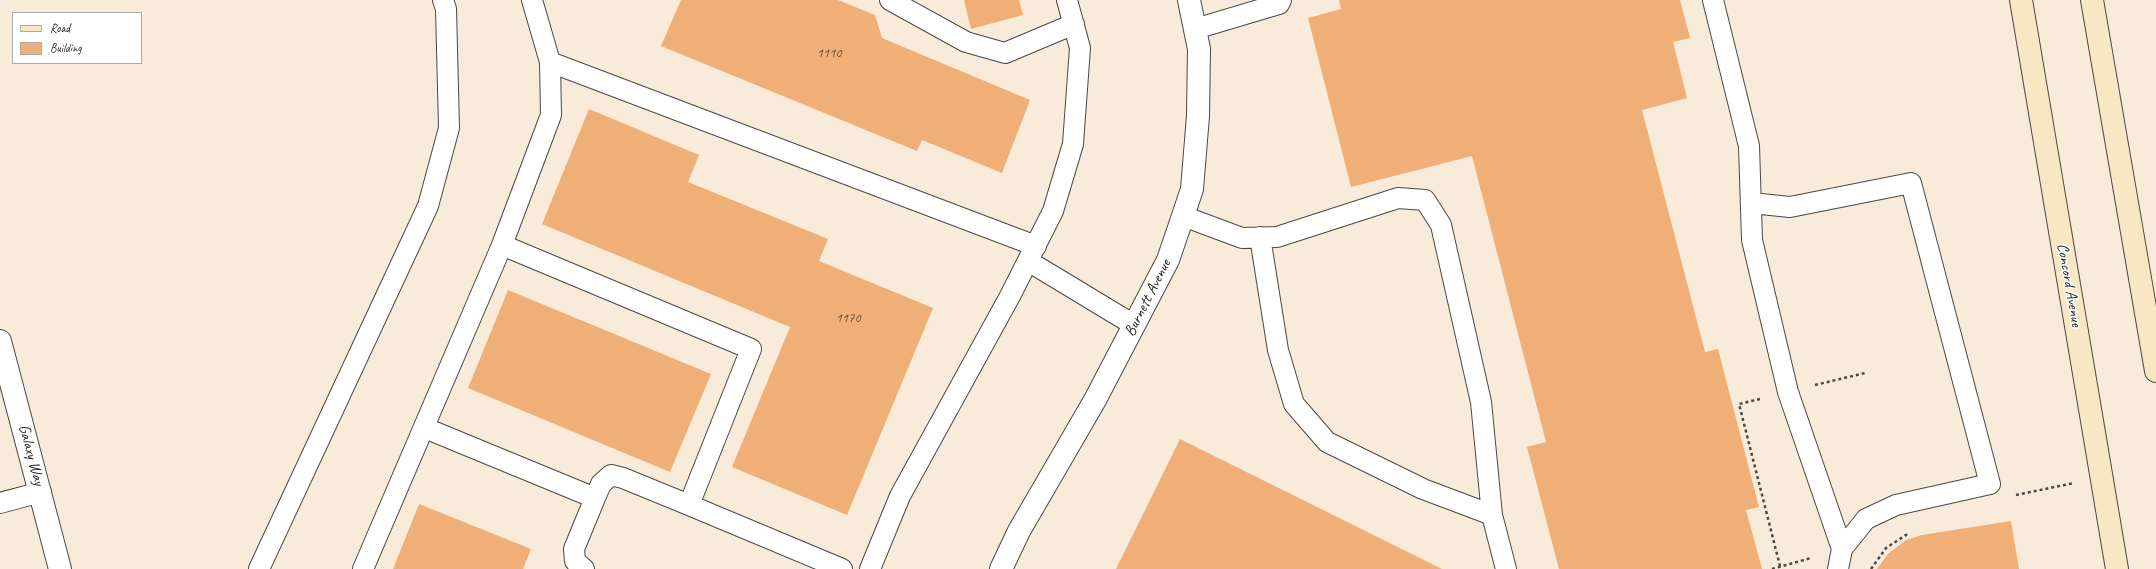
<!DOCTYPE html>
<html>
<head>
<meta charset="utf-8">
<style>
	body { margin:0 }
	#map { position:relative; width:2156px; height:569px; overflow:hidden; background:#f9ebda; font-family:Caveat,sans-serif }
	canvas { display:block }
	.legend { position:absolute; left:12px; top:12px; width:130px; height:52px; box-sizing:border-box; background:#fff; border:1px solid #aaa; margin:0; padding:5px 7px; list-style:none; font-size:12px; color:#2b2b2b }
	.legend li { display:flex; align-items:center; gap:8px; height:20px }
	.legend b { width:20px; border:1px solid #aaa }
</style>
</head>
<body>
<div id="map">
<canvas width="2156" height="569"></canvas>
<ul class="legend">
<li><b style="height:5px;background:#f9e7c3"></b>Road</li>
<li><b style="height:11px;background:#efaf76"></b>Building</li>
</ul>
</div>
<script>
const ctx = document.querySelector('canvas').getContext('2d');
ctx.lineJoin = 'round';
function paint(path, color) {
  ctx.fillStyle = color;
  ctx.fill(path, 'evenodd');
}
function poly(rows) {
  const path = new Path2D();
  for (const r of rows) {
    path.moveTo(r[0], r[1]);
    for (let i = 2; i < r.length; i += 2) path.lineTo(r[i], r[i + 1]);
  }
  return path;
}
function strokePath(path, color, width, dash) {
  ctx.strokeStyle = color;
  ctx.lineWidth = width;
  ctx.lineCap = dash ? 'butt' : 'round';
  ctx.setLineDash(dash || []);
  ctx.stroke(path);
}
function drawText(font, color, halo, rows, align = 'center') {
  ctx.font = font + ' Caveat,sans-serif';
  ctx.lineWidth = 3;
  ctx.setLineDash([]);
  ctx.textBaseline = 'middle';
  ctx.strokeStyle = halo;
  ctx.fillStyle = color;
  for (const [text, x, y, turn = 0] of rows) {
    ctx.save();
    ctx.translate(x, y);
    ctx.rotate((+turn || 0) * Math.PI / 180);
    ctx.textAlign = isNaN(turn) ? turn : align;
    if (halo) ctx.strokeText(text, 0, 0);
    ctx.fillText(text, 0, 0);
    ctx.restore();
  }
}
paint(poly([
	[681,0,838,0,875,15,882,38,1030,100,1002,173,922,140,917,151,661,46],
	[964,0,1019,0,1023,15,971,29],
	[1339,0,1680,0,1690,38,1673,42,1687,98,1642,110,1705,352,1718,349,1759,507,1746,510,1762,569,1559,569,1527,447,1546,442,1472,156,1351,187,1308,18,1341,9],
	[589,109,699,155,688,182,828,239,819,261,933,308,847,515,732,467,790,327,542,224],
	[508,290,711,374,670,472,468,388],
	[1180,439,1442,569,1116,569],
	[419,504,531,549,523,569,393,569],
	[2011,521,2019,569,1877,569,1888,554,1906,540,1922,535]
]), '#efaf76');
const lane = poly([
	[890,0,966,42,1005,53,1074,24],
	[1713,0,1749,146,1752,240,1788,392,1842,549,1838,569],
	[1195,29,1279,4,1281,0],
	[550,62,1036,246],
	[1751,203,1790,207,1911,183,1990,484,1896,505,1866,519,1842,549],
	[1183,216,1242,238,1277,237,1398,198,1425,200,1441,225,1481,402,1492,515,1506,569],
	[1260,237,1278,350,1294,404,1327,442,1423,489,1492,515],
	[502,245,751,349,689,505,842,569],
	[1028,261,1134,325],
	[425,428,595,498,574,549,575,561,584,569],
	[595,498,601,484,611,475,623,478,689,505],
	[0,503,41,492],
	[259,569,428,206,449,128,446,9,443,0],
	[363,569,502,245,551,115,550,62,532,0],
	[870,569,900,496,1010,296,1053,211,1073,144,1080,48,1067,0]
]);
const street = poly([
	[0,341,60,569],
	[1001,569,1019,531,1095,400,1168,260,1183,216,1192,189,1198,116,1199,49,1189,0]
]);
const secondary = poly([
	[2021,0,2117,569],
	[2092,0,2156,371]
]);
strokePath(lane, '#4a4845', 22);
strokePath(street, '#4a4845', 24);
strokePath(secondary, '#4a4845', 24);
strokePath(poly([
	[1815,385,1865,373],
	[1760,399,1739,404,1780,566],
	[2016,495,2074,483],
	[1772,569,1811,558],
	[1871,569,1886,548,1909,533]
]), '#4a4845', 2.5, [3, 3]);
strokePath(lane, '#fff', 20);
strokePath(street, '#fff', 22);
strokePath(secondary, '#f9e7c3', 22);
drawText('14px', '#5c4c3e', null, [
	["1110",829,53],
	["1170",848,318]
]);
drawText('16px', '#2b2b2b', '#fff', [
	["Concord Avenue",2069,285,80],
	["Burnett Avenue",1148,298,-63],
	["Galaxy Way",31,455,75]
]);
</script>
</body>
</html>
